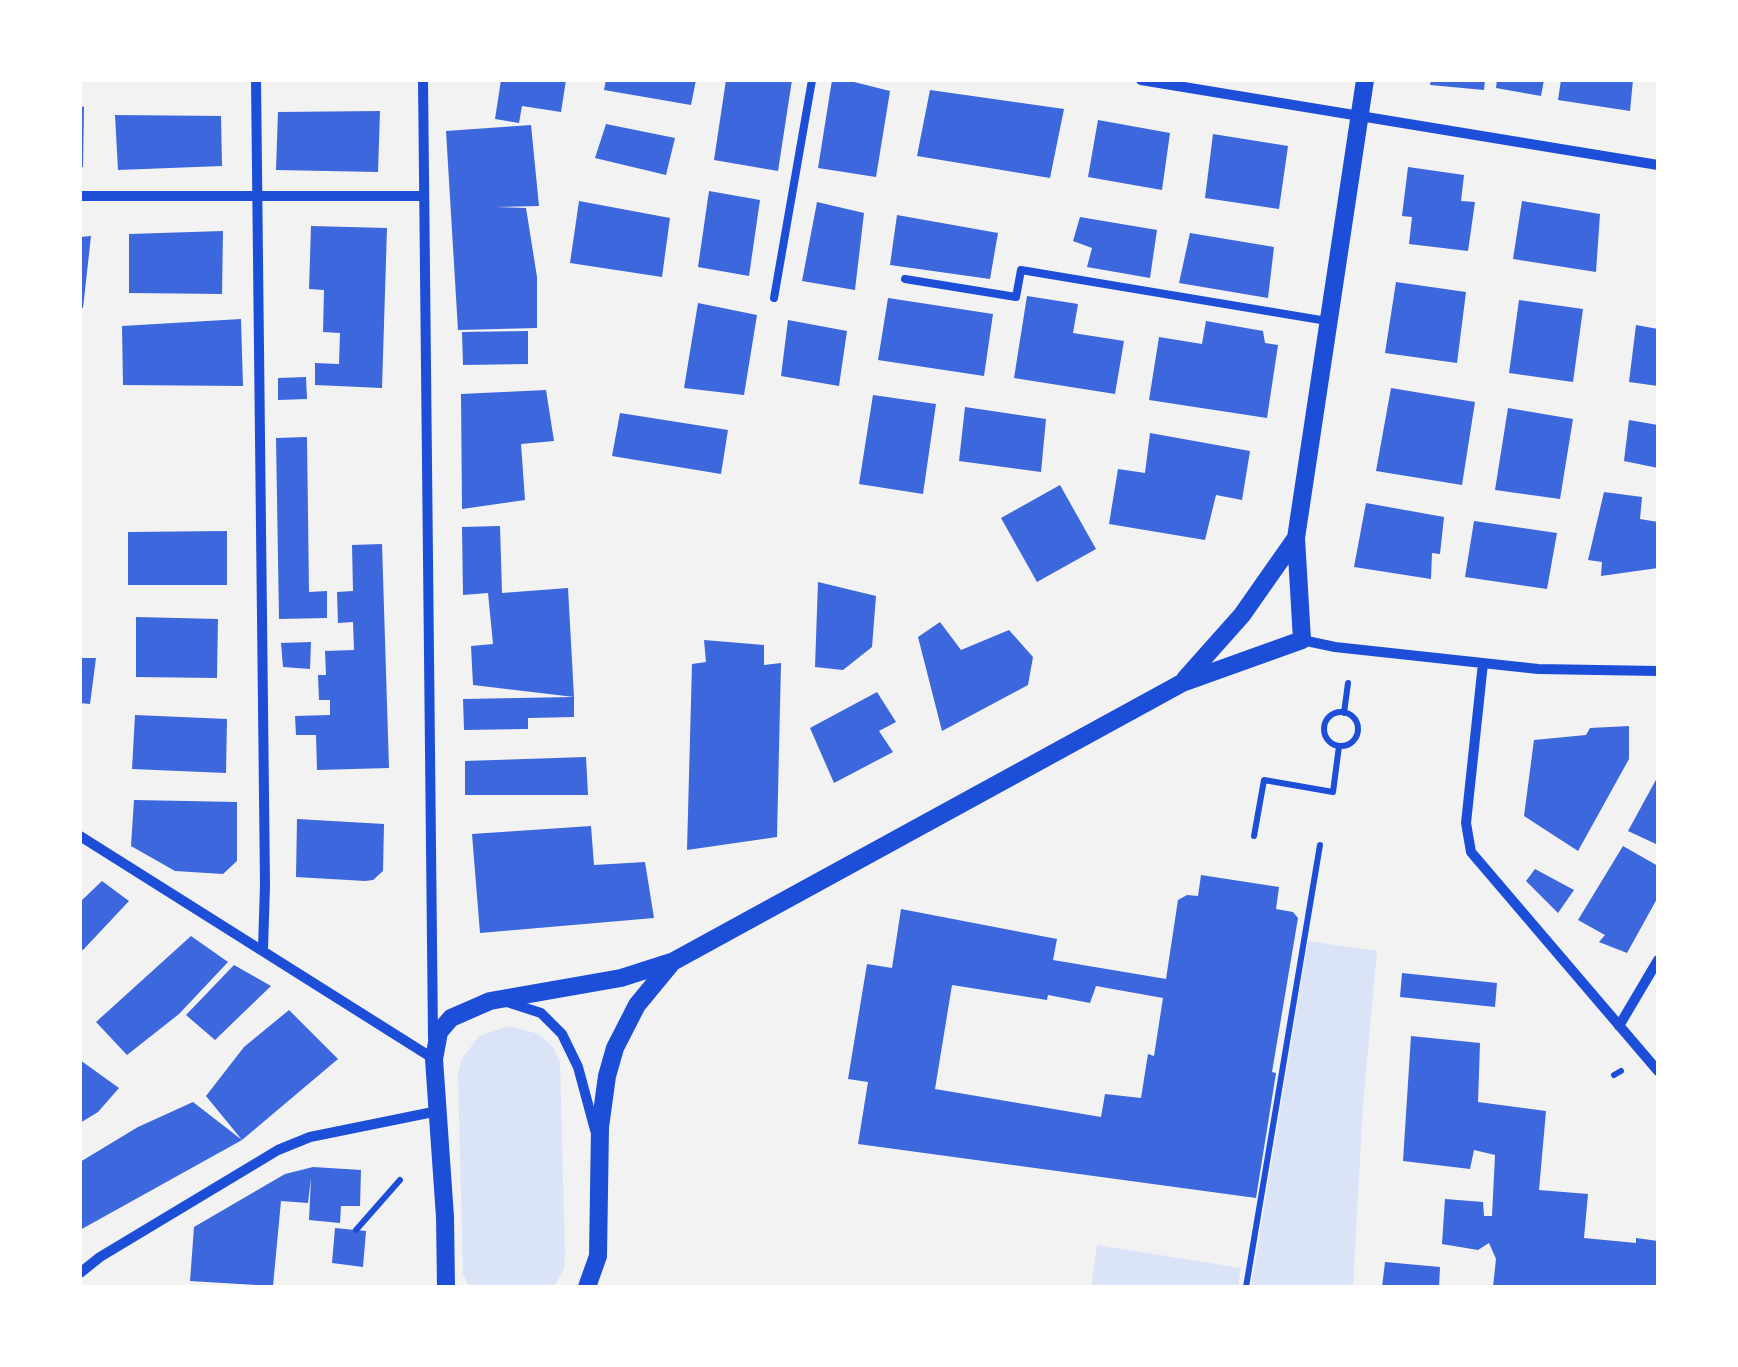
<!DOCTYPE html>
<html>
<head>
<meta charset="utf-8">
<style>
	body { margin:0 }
	#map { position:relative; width:1738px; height:1367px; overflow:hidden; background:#f2f2f2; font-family:Lato,sans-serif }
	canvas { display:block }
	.frame { position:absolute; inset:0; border:82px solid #fff; pointer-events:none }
</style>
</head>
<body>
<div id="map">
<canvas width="1738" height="1367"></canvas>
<div class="frame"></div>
</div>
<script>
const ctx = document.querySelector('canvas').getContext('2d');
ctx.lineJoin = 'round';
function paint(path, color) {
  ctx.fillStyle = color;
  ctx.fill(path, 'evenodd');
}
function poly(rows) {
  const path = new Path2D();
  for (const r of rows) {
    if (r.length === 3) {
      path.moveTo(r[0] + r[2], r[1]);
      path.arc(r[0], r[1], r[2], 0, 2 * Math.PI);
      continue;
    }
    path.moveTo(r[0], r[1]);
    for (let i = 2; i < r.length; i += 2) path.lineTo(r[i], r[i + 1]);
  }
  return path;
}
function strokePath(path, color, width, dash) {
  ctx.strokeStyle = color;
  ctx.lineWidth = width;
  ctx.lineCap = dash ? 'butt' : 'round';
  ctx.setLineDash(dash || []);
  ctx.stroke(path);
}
paint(poly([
	[1308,941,1377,951,1363,1105,1353,1287,1251,1287],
	[508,1026,539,1034,553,1047,560,1062,565,1253,564,1269,554,1287,470,1287,463,1275,458,1074,461,1060,479,1036],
	[1097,1245,1241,1268,1238,1287,1091,1287]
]), '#dbe4f7');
paint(poly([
	[501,80,566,80,561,112,522,106,519,123,495,119],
	[606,80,696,80,691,105,604,90],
	[726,80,792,80,778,171,714,160],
	[832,80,846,80,890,91,876,177,818,168],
	[1431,80,1485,80,1484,90,1430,85],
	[1497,80,1544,80,1541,96,1496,88],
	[1561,80,1633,80,1630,111,1558,100],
	[930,90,1064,109,1050,178,917,156],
	[80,106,84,107,83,167,80,167],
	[380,111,378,172,276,170,278,112],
	[115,115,221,116,222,166,118,170],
	[1098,120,1170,133,1162,190,1088,177],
	[606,124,675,138,666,175,595,158],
	[531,125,539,206,496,207,526,208,537,277,537,328,458,330,446,131],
	[1213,134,1288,146,1279,209,1205,198],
	[1408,167,1464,175,1461,201,1475,202,1468,251,1409,244,1412,217,1402,216],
	[709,191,760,200,749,276,698,267],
	[579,201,670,218,662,277,570,263],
	[1522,201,1600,214,1596,272,1513,259],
	[817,202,864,213,855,290,802,281],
	[897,215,998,233,990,279,890,265],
	[1080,217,1157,230,1150,278,1087,267,1092,248,1073,241],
	[311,226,387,228,382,388,315,385,315,363,339,364,340,333,323,332,324,290,309,289],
	[223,231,222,294,129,293,129,234],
	[1190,233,1274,247,1268,298,1179,283],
	[91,236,83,308,80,308,80,237],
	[1396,282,1466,292,1457,363,1385,353],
	[1027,296,1078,304,1073,333,1124,341,1115,394,1014,378],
	[888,298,993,314,984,376,878,360],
	[1519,300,1583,309,1573,382,1509,373],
	[698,303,757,315,744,395,684,388],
	[241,319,243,386,123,385,122,326],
	[788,320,847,331,839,386,781,376],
	[1206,321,1263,331,1265,343,1278,345,1267,418,1149,400,1159,337,1202,344],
	[1636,325,1658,329,1658,386,1629,382],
	[528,331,528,364,463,365,462,332],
	[306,377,307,399,278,400,278,378],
	[1391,388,1475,402,1462,485,1376,471],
	[546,390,554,441,521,444,525,500,462,509,461,394],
	[873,395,936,404,923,494,859,484],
	[965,407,1046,419,1041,472,959,461],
	[1508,408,1573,419,1560,499,1495,490],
	[620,413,728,430,721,474,612,456],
	[1629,420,1658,425,1658,468,1624,461],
	[1150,433,1250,451,1242,500,1216,495,1205,540,1109,524,1118,469,1145,473],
	[307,437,309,592,327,591,327,618,279,619,276,438],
	[1060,485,1096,549,1037,582,1001,518],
	[1604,492,1642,497,1640,519,1658,522,1658,568,1601,576,1602,562,1588,560],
	[1366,503,1444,517,1440,554,1432,553,1431,579,1354,567],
	[1474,521,1557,533,1547,589,1465,577],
	[500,526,502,593,568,588,574,697,473,685,471,646,493,644,488,593,463,595,462,527],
	[227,531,227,585,128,585,128,532],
	[382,544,389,768,317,770,316,735,296,735,295,716,330,715,330,700,319,700,318,675,326,675,325,651,354,650,353,622,338,623,337,592,353,591,352,545],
	[818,582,876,596,872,647,843,670,815,667],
	[136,617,218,619,217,678,136,677],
	[940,622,961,650,1009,630,1033,657,1028,685,942,731,918,637],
	[704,640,764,645,764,665,781,663,777,837,687,850,692,664,706,662],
	[311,642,310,669,283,667,281,643],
	[80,658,96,658,90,704,80,703],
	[877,692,896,722,879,731,893,752,834,783,810,728],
	[574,697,574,717,528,718,528,729,464,730,463,699],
	[135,715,227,719,226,773,132,769],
	[1629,726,1629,759,1578,851,1524,816,1534,740,1586,735,1590,728],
	[586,757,588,795,465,795,465,761],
	[1658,776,1658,845,1628,831],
	[134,800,237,802,237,861,223,874,175,871,131,846],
	[297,819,384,824,383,871,373,880,365,881,296,877],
	[591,826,594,865,645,862,654,918,480,933,472,834],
	[1623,846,1658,866,1658,897,1627,953,1599,942,1605,935,1578,920],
	[1535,869,1574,890,1558,913,1526,881],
	[1201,875,1279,887,1276,909,1293,912,1298,918,1272,1072,1276,1073,1256,1198,858,1144,868,1082,848,1079,867,964,892,968,901,909,1057,939,1053,960,1166,979,1178,900,1187,895,1198,896],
	[952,985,1047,1000,1048,995,1090,1003,1096,986,1163,998,1154,1056,1148,1054,1141,1098,1105,1094,1101,1117,935,1089],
	[102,881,129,901,83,950,80,949,80,902],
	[191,936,228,962,179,1014,127,1055,96,1022],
	[234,965,271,986,215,1040,186,1015],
	[1402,973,1497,983,1495,1007,1400,997],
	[289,1010,338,1059,242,1140,80,1230,80,1162,138,1127,193,1102,242,1140,206,1096,244,1047],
	[1411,1036,1480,1043,1478,1102,1546,1111,1539,1190,1588,1194,1584,1238,1636,1243,1636,1238,1658,1241,1658,1287,1493,1287,1496,1259,1489,1243,1478,1250,1442,1244,1445,1199,1483,1202,1484,1216,1492,1216,1495,1155,1474,1150,1470,1169,1403,1161],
	[80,1060,119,1088,98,1112,80,1123],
	[313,1167,361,1170,360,1206,341,1206,340,1223,309,1220,311,1178,308,1203,281,1201,273,1286,190,1281,194,1227,285,1174],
	[335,1228,366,1231,363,1267,332,1263],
	[1385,1262,1440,1267,1439,1287,1382,1287]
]), '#3d67dc');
strokePath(poly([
	[1341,729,17],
	[1344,713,1348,683],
	[1254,836,1264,780,1333,792,1339,746],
	[1614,1075,1621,1071],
	[356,1230,400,1180],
	[1246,1287,1320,845]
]), '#1d4ed8', 6);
strokePath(poly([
	[905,279,1016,297,1021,270,1327,321],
	[774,298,812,80]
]), '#1d4ed8', 8);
strokePath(poly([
	[256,80,265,885,263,949],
	[423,80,433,1038],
	[1141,80,1658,165],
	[80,196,422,196],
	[1302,640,1335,647,1538,669,1658,671],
	[1483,663,1466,823,1471,852,1658,1071],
	[80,836,434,1059],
	[507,1002,541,1013,562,1034,578,1067,595,1130],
	[1619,1026,1658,960],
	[80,1273,100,1257,278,1150,310,1137,438,1111]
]), '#1d4ed8', 10);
strokePath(poly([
	[1185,679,1242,615,1296,538],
	[446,1287,445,1217,434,1059,439,1032,451,1018,490,1001,621,978,674,961,1182,683,1302,640,1296,538,1365,80],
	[587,1287,598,1256,600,1127,607,1076,615,1048,637,1005,670,965]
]), '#1d4ed8', 18);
</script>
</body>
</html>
